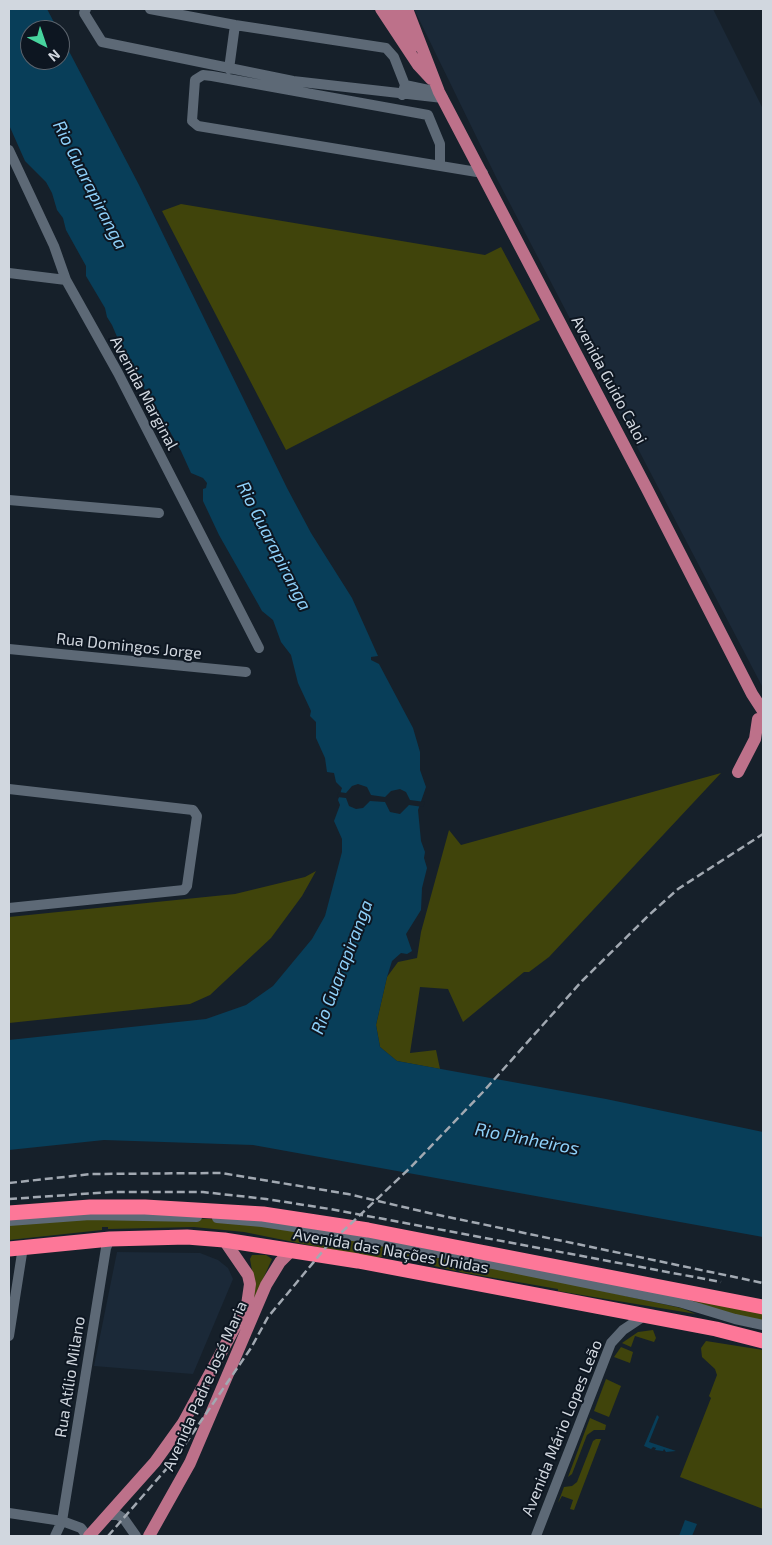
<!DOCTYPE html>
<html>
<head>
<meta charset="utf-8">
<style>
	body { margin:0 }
	#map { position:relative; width:772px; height:1545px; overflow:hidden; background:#16202a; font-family:"Exo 2",sans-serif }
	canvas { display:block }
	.frame { position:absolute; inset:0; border:10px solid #d1d7df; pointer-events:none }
	.north { position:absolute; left:20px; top:20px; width:50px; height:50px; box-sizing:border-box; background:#0d1621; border:1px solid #5b636d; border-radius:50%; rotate:139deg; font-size:14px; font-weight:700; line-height:20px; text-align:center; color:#d1d7df }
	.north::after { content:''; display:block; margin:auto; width:18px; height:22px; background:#47d49e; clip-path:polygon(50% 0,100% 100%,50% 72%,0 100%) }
</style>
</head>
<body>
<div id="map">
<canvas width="772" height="1545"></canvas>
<div class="frame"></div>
<div class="north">N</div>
</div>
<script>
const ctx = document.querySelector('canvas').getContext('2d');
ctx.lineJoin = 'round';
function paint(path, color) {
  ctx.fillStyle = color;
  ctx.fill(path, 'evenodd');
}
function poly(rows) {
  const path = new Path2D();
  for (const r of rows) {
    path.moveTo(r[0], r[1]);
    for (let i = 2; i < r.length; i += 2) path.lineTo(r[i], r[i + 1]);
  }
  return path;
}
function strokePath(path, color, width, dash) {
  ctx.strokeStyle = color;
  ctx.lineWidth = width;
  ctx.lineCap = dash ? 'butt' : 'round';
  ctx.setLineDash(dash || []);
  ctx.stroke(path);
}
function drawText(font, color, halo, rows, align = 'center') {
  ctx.font = font + ' "Exo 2",sans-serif';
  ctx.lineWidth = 4;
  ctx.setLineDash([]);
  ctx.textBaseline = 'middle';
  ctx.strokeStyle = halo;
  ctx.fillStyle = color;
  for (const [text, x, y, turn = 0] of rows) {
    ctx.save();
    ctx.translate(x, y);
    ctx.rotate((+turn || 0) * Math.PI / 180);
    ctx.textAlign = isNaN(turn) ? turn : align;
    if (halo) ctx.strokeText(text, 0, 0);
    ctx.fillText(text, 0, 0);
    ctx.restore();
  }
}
paint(poly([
	[414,9,713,9,763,109,763,688,497,179],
	[117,1252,200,1253,218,1260,228,1268,233,1279,193,1374,94,1366]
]), '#1b2938');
paint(poly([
	[181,204,485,255,501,247,540,320,286,450,162,211],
	[721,773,549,957,529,972,524,972,463,1022,448,989,420,987,410,1053,436,1050,440,1069,397,1061,380,1047,376,1025,387,977,398,962,417,958,421,932,449,830,461,845],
	[316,871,302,896,271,938,210,995,190,1004,9,1023,9,917,235,894,305,877],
	[120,1216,210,1219,263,1224,371,1241,370,1247,373,1247,373,1241,681,1308,696,1314,558,1291,558,1289,460,1272,457,1269,456,1271,391,1256,373,1258,244,1232,194,1227,108,1229,108,1227,102,1227,102,1230,9,1240,9,1222],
	[252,1255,266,1255,272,1259,254,1299,254,1282,250,1259],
	[671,1294,763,1312,763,1322,751,1321],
	[653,1330,656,1338,654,1342,635,1336,631,1347,622,1343,638,1332],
	[706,1341,763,1350,763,1509,680,1477,711,1398,709,1396,717,1375,715,1369,702,1357,701,1348],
	[621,1347,633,1352,630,1363,614,1357],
	[606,1379,621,1386,609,1417,594,1411],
	[590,1418,606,1425,605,1430,594,1430,587,1435,572,1474,568,1477],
	[596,1439,601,1439,574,1510,570,1509,573,1500,562,1496,558,1503,564,1487,572,1486,577,1482,593,1441]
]), '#40440b');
paint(poly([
	[9,9,47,9,58,30,30,30,30,60,60,60,60,34,139,185,287,488,311,533,352,598,378,656,371,657,371,660,379,664,413,728,420,752,420,770,426,787,418,810,421,841,425,852,424,858,427,868,422,888,421,910,406,934,412,951,407,954,401,953,392,961,387,977,376,1025,380,1047,397,1061,606,1099,763,1132,763,1237,253,1145,104,1140,9,1150,9,1040,206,1019,246,1005,273,986,312,939,325,916,342,852,342,839,334,821,340,805,338,800,342,788,336,782,334,773,327,772,325,758,316,738,316,722,310,716,311,711,298,683,291,655,281,642,273,620,262,611,257,602,219,535,203,501,203,489,206,488,207,483,203,478,191,473,181,451,149,395,133,374,112,325,107,317,105,308,86,276,86,266,66,230,63,218,57,210,52,193,46,182,25,161,9,125],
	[657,1415,659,1417,649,1442,676,1451,666,1452,664,1449,663,1451,655,1450,656,1448,653,1447,651,1449,644,1446],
	[685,1520,697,1524,692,1536,679,1536]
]), '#083e59');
paint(poly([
	[358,784,367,787,371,795,385,797,391,791,400,789,406,792,410,800,425,802,423,807,409,805,400,814,390,812,385,802,370,801,363,808,356,809,349,806,346,798,337,797,339,792,346,793,352,786]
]), '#16202a');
strokePath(poly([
	[86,9,84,13,102,42,293,81,443,98],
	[150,9,235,25,386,48,394,57,405,85,402,95],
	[229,69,235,25],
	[405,85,438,92],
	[9,150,54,246,66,280,118,373,259,648],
	[440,166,440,144,428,115,212,76,203,75,195,80,192,121,198,126,483,173],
	[9,273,66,280],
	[9,500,159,513],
	[9,649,246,672],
	[9,789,193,810,197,816,187,886,184,890,9,908],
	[217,1218,262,1222,366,1238,679,1302,735,1319,763,1325],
	[9,1221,90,1215,197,1217],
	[9,1336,23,1247],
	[9,1513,62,1521,81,1528,87,1536],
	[108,1515,118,1515,124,1519,136,1536],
	[55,1536,62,1521,106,1248,110,1239],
	[536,1536,611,1343,623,1330,644,1316]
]), '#5d6976', 10);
strokePath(poly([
	[381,9,418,65,431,79],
	[395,9,414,46],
	[407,9,439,92,647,489,752,694,763,711],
	[738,772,755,739,758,719],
	[89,1536,155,1462,183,1423,247,1305,250,1284,248,1275,224,1240],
	[149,1536,190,1463,266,1285,280,1262,292,1250]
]), '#bd718a', 12);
strokePath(poly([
	[9,1213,90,1207,145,1207,263,1214,368,1230,763,1307],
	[9,1249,110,1239,187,1237,224,1240,358,1261,716,1329,763,1341]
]), '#fd7798', 15);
strokePath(poly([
	[9,1183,91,1174,221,1173,348,1194,429,1213,763,1283],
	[9,1199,111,1192,203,1192,266,1199,330,1209,721,1282],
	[108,1536,175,1459,251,1348,268,1317,327,1246,410,1168,483,1092,582,981,649,915,678,889,763,834]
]), '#a2a9b2', 2.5, [8, 4]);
drawText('16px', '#d1d7df', '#0d1621', [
	["Avenida Guido Caloi",609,380,62],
	["Avenida Marginal",144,393,62],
	["Rua Domingos Jorge",129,646,6],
	["Avenida das Nações Unidas",391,1251,10],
	["Rua Atílio Milano",70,1377,-81],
	["Avenida Padre José Maria",205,1386,-66],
	["Avenida Mário Lopes Leão",562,1428,-68]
]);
drawText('italic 18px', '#8ed0f9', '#0d1621', [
	["Rio Guarapiranga",90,185,63],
	["Rio Guarapiranga",274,546,63],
	["Rio Guarapiranga",342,967,-69],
	["Rio Pinheiros",527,1139,11]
]);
</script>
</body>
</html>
